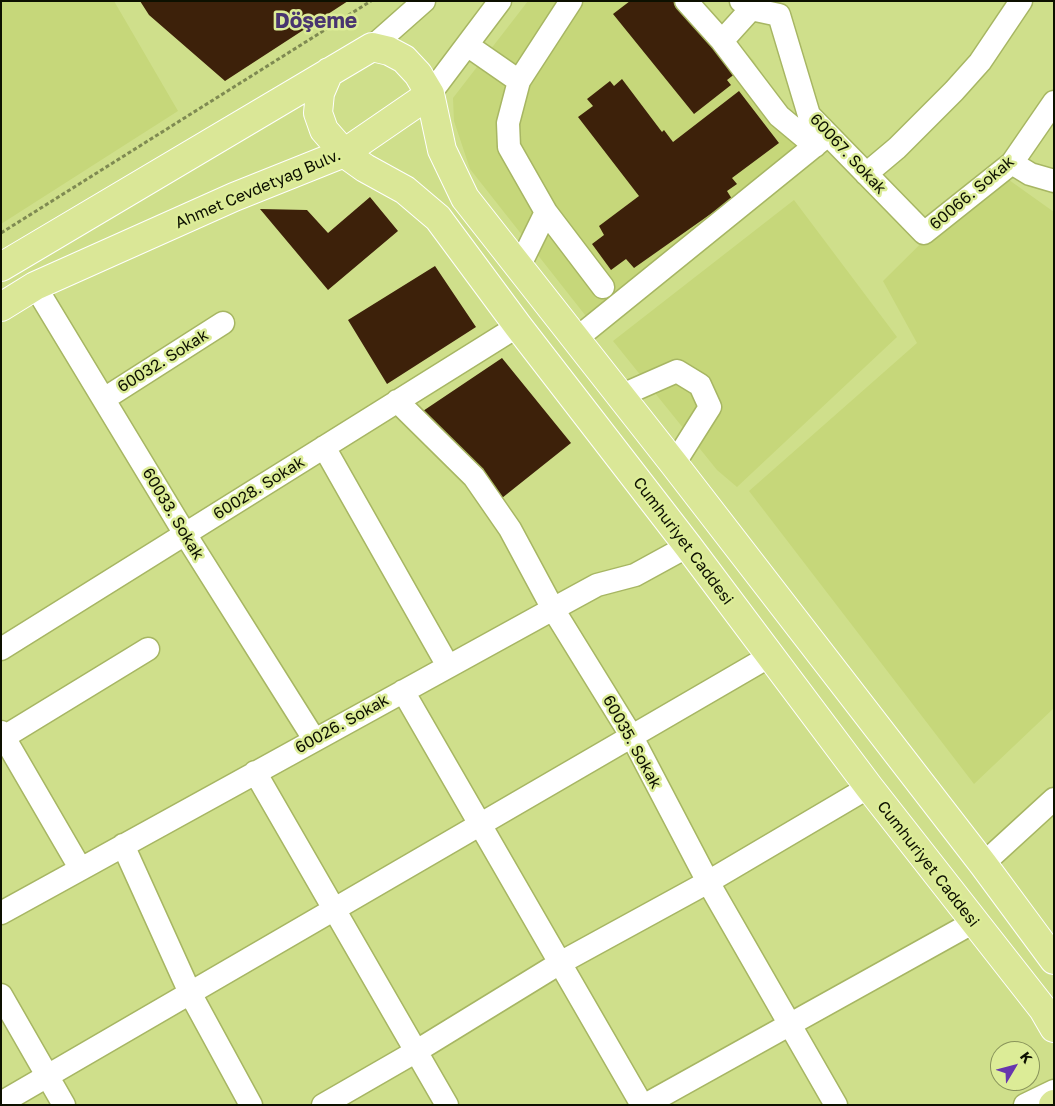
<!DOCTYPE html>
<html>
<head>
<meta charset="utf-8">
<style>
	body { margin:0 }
	#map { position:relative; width:1055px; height:1106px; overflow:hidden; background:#cfdf8b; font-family:"Golos Text",sans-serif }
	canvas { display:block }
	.frame { position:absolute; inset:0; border:2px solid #0d1000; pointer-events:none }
	.north { position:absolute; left:990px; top:1041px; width:50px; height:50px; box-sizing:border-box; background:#dcec97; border:1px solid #89945b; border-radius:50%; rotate:53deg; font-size:14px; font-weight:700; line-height:20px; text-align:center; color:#0d1000 }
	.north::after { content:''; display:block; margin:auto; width:18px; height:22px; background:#6736ae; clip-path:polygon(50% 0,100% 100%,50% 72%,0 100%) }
</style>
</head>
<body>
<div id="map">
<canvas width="1055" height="1106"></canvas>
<div class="frame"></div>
<div class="north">K</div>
</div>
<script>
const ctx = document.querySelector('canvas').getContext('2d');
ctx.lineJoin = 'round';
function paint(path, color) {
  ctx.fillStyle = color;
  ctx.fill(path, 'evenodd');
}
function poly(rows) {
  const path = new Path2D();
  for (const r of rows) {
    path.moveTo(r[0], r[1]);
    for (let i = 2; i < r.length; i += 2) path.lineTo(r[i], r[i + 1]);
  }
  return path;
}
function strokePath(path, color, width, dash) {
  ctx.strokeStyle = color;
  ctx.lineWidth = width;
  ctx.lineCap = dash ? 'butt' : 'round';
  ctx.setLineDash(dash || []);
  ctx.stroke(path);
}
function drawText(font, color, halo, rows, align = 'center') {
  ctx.font = font + ' "Golos Text",sans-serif';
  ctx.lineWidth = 5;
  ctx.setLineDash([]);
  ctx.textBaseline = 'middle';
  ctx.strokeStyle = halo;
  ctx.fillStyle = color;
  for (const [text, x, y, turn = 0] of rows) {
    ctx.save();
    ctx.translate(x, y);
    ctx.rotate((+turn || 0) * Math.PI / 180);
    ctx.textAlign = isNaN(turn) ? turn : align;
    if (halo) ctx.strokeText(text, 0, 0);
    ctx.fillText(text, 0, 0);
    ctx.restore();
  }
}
paint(poly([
	[1,1,114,1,178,111,1,224],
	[528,1,699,1,754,61,812,152,589,320,470,169,454,121,453,98],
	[995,170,1054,212,1054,708,974,784,749,491,917,343,883,281],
	[794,200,897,337,737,487,717,470,613,341]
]), '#c6d77a');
paint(poly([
	[140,1,348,1,225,81,149,15],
	[630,1,678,1,736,73,727,80,731,85,694,114,613,14],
	[622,79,662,132,664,130,673,142,739,91,779,143,732,178,737,184,727,191,732,199,634,268,626,259,611,270,592,244,604,235,599,226,639,196,578,117,593,106,587,99,610,81,614,86],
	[370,197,398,231,328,290,260,209,307,210,328,233],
	[435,266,476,327,387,384,348,320],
	[502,358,571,443,502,498,465,457,420,413]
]), '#3d210a');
const minor = poly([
	[686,1,722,41],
	[741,1,751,9,779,15,809,115,924,233,1012,163,1054,102],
	[751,9,722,41,779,116,815,146],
	[467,45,519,81,571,1],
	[372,47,424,1],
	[519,81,508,123,509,147,546,212],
	[430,94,500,1],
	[1012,163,1030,174,1054,181],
	[866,174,897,148,954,91,980,62,1021,1],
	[519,267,546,212,603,287],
	[35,286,185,534,314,739],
	[576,339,828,135],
	[620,396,677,371,700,385,710,407,674,464],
	[104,399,223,323],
	[397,401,474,477,510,529,553,609,632,737,708,882,836,1105],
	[324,447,448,666],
	[1,649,518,326],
	[403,691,642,1105],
	[1,732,80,868],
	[4,737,148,649],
	[255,772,447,1105],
	[123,845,190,993,251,1105],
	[983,864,1054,799],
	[1,913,553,609,597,585,635,575,688,546],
	[1,995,64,1105],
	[1,1103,770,656],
	[323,1105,415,1052,560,963,708,882,869,787],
	[645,1105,974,922],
	[1025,1105,1054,1091]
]);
const major = poly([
	[329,72,320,93,318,113,324,130,344,153,365,168,405,190,438,218,518,326,688,546,869,787,1043,1009,1054,1028],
	[1,267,372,47,389,51,404,59,418,74,430,94,442,150,465,198,674,464,983,864,1054,960],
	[1,307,35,286,234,197,344,153,430,94],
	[1053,1105,1054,1104]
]);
strokePath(minor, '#a7b663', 25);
strokePath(major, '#fff', 30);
strokePath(poly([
	[1,233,371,1]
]), '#7f8a52', 3, [4, 2.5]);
strokePath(minor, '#fff', 22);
strokePath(major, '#dae797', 28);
drawText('16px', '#0d1000', '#dcec97', [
	["60067. Sokak",848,154,47],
	["Ahmet Cevdetyağ Bulv.",258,189,-23],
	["60066. Sokak",972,193,-40],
	["60032. Sokak",163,361,-32],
	["60028. Sokak",259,488,-32],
	["60033. Sokak",173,514,59],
	["Cumhuriyet Caddesi",683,541,53],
	["60026. Sokak",342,724,-29],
	["60035. Sokak",632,742,61],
	["Cumhuriyet Caddesi",928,864,52]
]);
drawText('bold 21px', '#493570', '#dcec97', [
	["Döşeme",316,21]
]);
</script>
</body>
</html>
